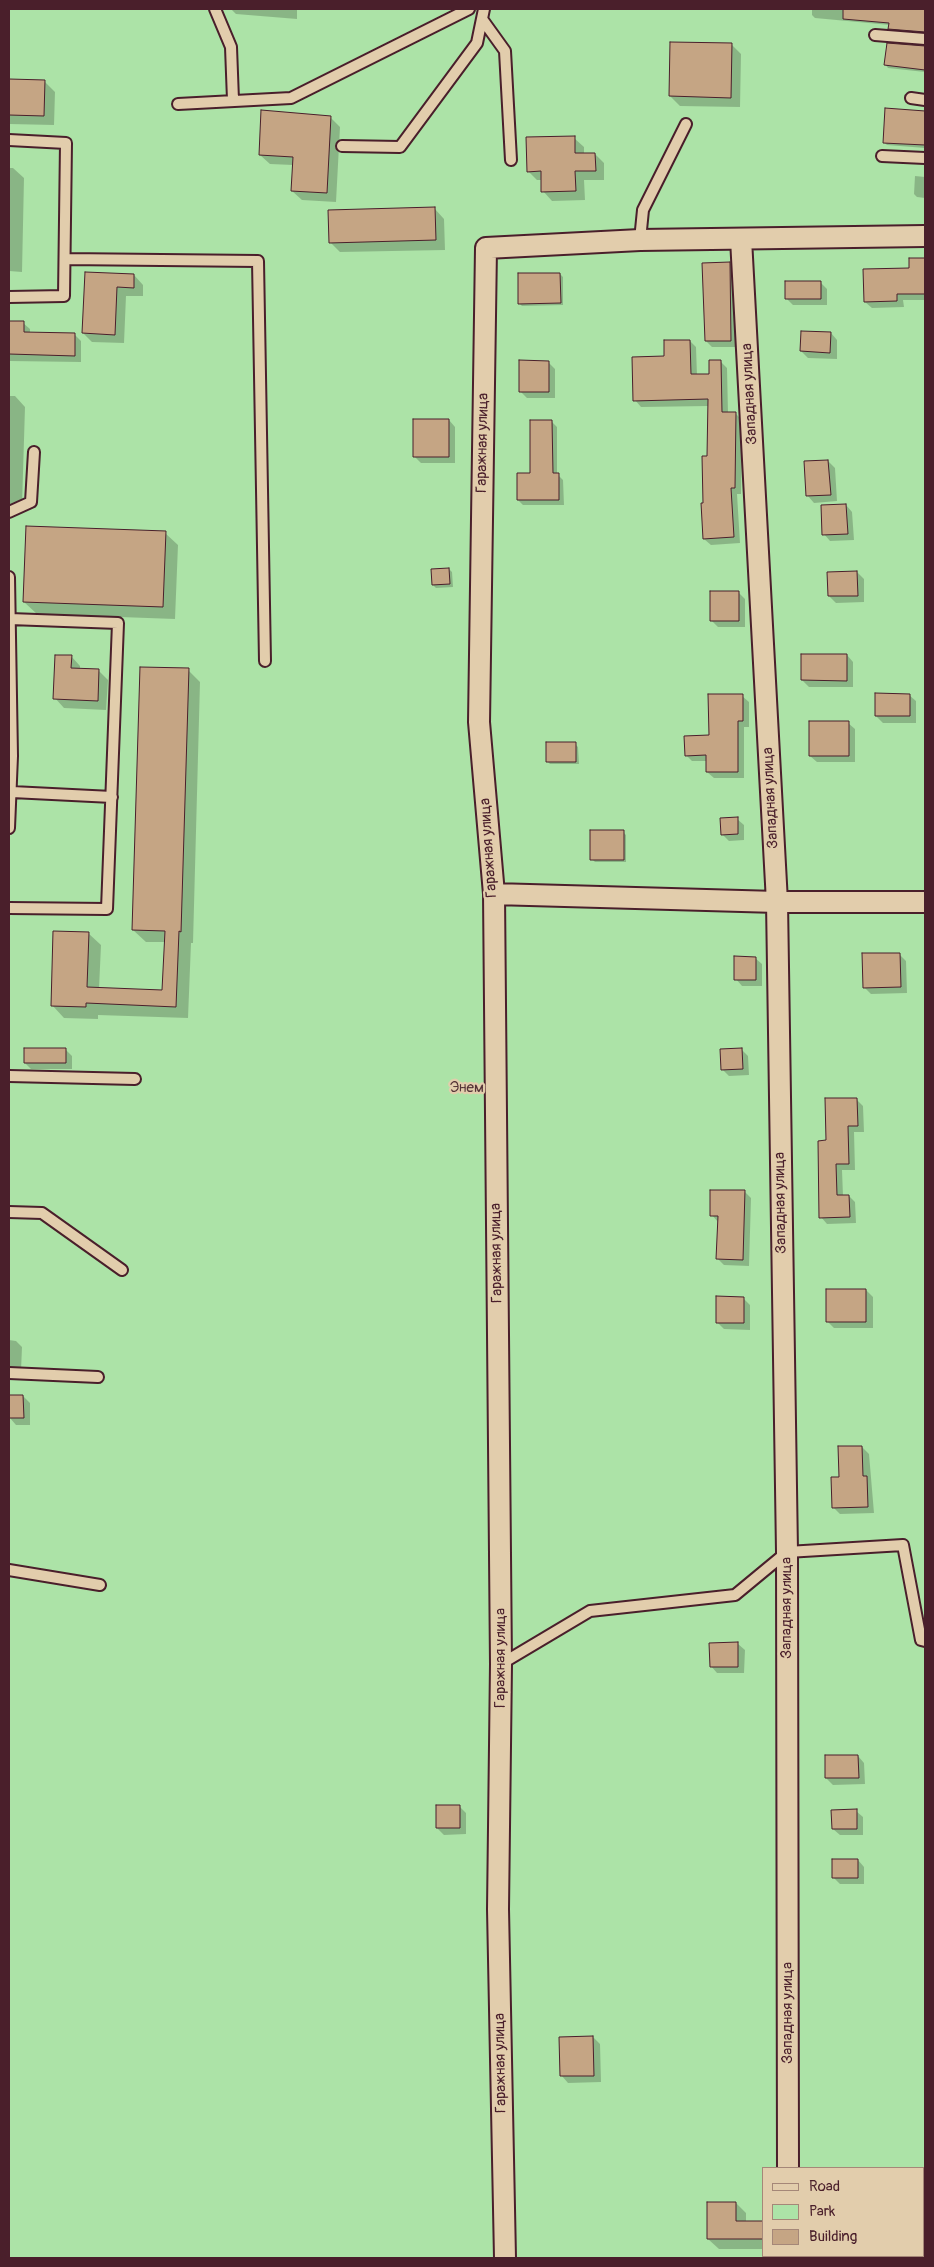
<!DOCTYPE html>
<meta charset="utf-8">
<style>
body{margin:0}
#map{position:relative;width:934px;height:2267px;overflow:hidden;background:#e5cea8;font-family:Pangolin,sans-serif}
canvas{display:block}
.frame{position:absolute;inset:0;border:10px solid #4a1f2b;pointer-events:none}
.legend{position:absolute;left:762px;top:2167px;width:162px;height:90px;box-sizing:border-box;background:#e2cdac;border:1px solid #a58778;margin:0;padding:6px 9px;list-style:none;font-size:15px;color:#4a1f2b}
.legend li{display:flex;align-items:center;gap:10px;height:25px}
.legend b{width:25px;border:1px solid #a58778}
</style>
<div id="map">
<canvas width="934" height="2267"></canvas>
<div class="frame"></div>
<ul class="legend">
<li><b style="height:6px;background:#e2cdac"></b>Road</li>
<li><b style="height:14px;background:#ace3a7"></b>Park</li>
<li><b style="height:14px;background:#c5a584"></b>Building</li>
</ul>
</div>
<script>
const ctx = document.querySelector('canvas').getContext('2d');
ctx.lineJoin = 'round';
function paint(path, color) { ctx.fillStyle = color; ctx.fill(path, 'evenodd'); }
const shape = rows => new Path2D(rows.map(r => 'M' + r).join(''));
function trace(path, color, width, dash) { ctx.strokeStyle = color; ctx.lineWidth = width; ctx.lineCap = dash ? 'butt' : 'round'; ctx.setLineDash(dash || []); ctx.stroke(path); }
function label(font, color, halo, rows, align = 'center') {
  ctx.font = font + ' Pangolin,sans-serif'; ctx.lineWidth = 4.5; ctx.setLineDash([]); ctx.textBaseline = 'middle'; ctx.strokeStyle = halo; ctx.fillStyle = color; for (const [text, x, y, turn = 0] of rows) {
    ctx.save(); ctx.translate(x, y); ctx.rotate((+turn || 0) * Math.PI / 180); ctx.textAlign = isNaN(turn) ? turn : align; if (halo) ctx.strokeText(text, 0, 0); ctx.fillText(text, 0, 0); ctx.restore();
  }
}
paint(shape([
 [9,9,925,9,925,2258,9,2258],
 [763,2168,923,2168,923,2256,763,2256]
]), '#ace3a7');
paint(shape([
 [231,9,297,9,297,19,236,14],
 [812,9,925,9,925,35,893,32,890,29,890,25,815,18,812,15],
 [731,44,741,54,740,107,680,106,670,96],
 [888,44,925,46,925,72,888,68,885,64],
 [9,81,44,81,55,92,54,125,9,124],
 [886,110,925,112,925,148,887,145,884,142],
 [330,117,340,127,336,202,302,200,292,191,293,165,270,164,260,155],
 [574,138,584,147,584,154,595,154,604,163,604,180,584,180,585,200,552,201,543,191,542,180,537,180,528,171],
 [9,168,13,168,24,178,22,272,9,271],
 [915,176,925,177,925,198,917,197,914,194],
 [434,208,444,219,445,250,340,252,330,242],
 [910,259,925,259,925,300,903,300,904,307,872,308,865,302,910,269],
 [730,263,736,269,737,347,712,347,706,341],
 [86,273,134,275,143,285,143,296,126,296,124,343,92,342,83,333],
 [560,274,563,277,563,305,522,306,519,303],
 [820,282,827,289,827,305,793,305,787,299],
 [9,322,23,323,30,329,30,333,74,334,81,341,81,362,9,361],
 [831,333,837,340,837,359,808,358,801,351],
 [690,341,696,347,697,376,710,375,720,361,727,368,728,413,735,413,742,420,741,494,737,494,740,543,711,545,704,539,709,406,641,407,635,400,665,358],
 [548,362,555,369,555,398,527,398,520,391],
 [9,396,15,396,25,407,22,506,9,505],
 [449,420,455,427,455,463,421,463,414,456],
 [552,422,557,427,557,474,563,480,564,505,523,505,518,500,532,474],
 [828,461,835,468,837,501,814,503,808,496,805,462],
 [846,505,852,512,854,540,830,541,824,534],
 [165,533,178,545,175,619,37,614,24,602],
 [449,569,452,572,453,587,436,588,433,585],
 [857,572,864,579,864,602,836,603,829,596],
 [738,592,745,599,745,627,718,627,711,620],
 [847,655,853,662,853,687,809,687,802,680],
 [71,656,80,666,80,669,98,670,108,680,106,710,64,708,55,698],
 [188,670,200,682,193,943,191,943,188,1018,98,1015,98,1019,64,1018,52,1005,88,933,101,945,99,989,164,991,165,942,146,942,133,930],
 [909,695,916,701,916,723,883,723,876,716],
 [742,696,749,702,749,727,744,727,744,778,714,778,707,772,707,761,692,761,686,755,710,737],
 [848,723,855,729,855,762,817,762,810,756],
 [575,744,578,747,579,764,550,764,547,761],
 [737,819,744,825,744,840,729,841,722,834],
 [623,832,626,835,626,862,595,862,592,859],
 [899,954,906,961,907,993,871,994,864,987],
 [755,958,762,964,762,986,742,986,736,979],
 [65,1049,72,1056,72,1069,31,1069,25,1063],
 [742,1050,748,1056,749,1075,729,1076,722,1069],
 [856,1099,863,1106,864,1132,854,1132,855,1170,842,1170,843,1196,849,1196,855,1202,856,1223,827,1224,821,1217,827,1142],
 [744,1191,751,1198,749,1266,724,1265,718,1259,718,1222,712,1215],
 [866,1290,873,1297,873,1328,834,1328,828,1322],
 [743,1298,750,1305,750,1330,724,1329,717,1322],
 [9,1340,16,1341,22,1347,21,1371,9,1371],
 [23,1396,30,1403,30,1425,16,1425,10,1418],
 [862,1447,869,1454,874,1513,840,1514,833,1507,840,1478],
 [738,1644,745,1650,744,1673,717,1673,711,1666],
 [858,1756,864,1763,865,1784,833,1785,826,1778],
 [459,1806,466,1813,466,1834,444,1835,437,1828],
 [856,1811,863,1817,863,1835,840,1835,833,1829],
 [858,1860,864,1867,864,1884,840,1884,833,1877],
 [593,2037,600,2044,601,2082,568,2083,562,2076],
 [736,2203,746,2213,746,2222,763,2222,763,2249,719,2249,708,2239]
]), '#0003');
const building = shape([
 [843,9,925,9,925,32,888,29,889,23,843,19,843,9],
 [670,42,732,43,731,98,669,96,670,42],
 [887,43,925,46,925,70,884,65,887,43],
 [9,79,45,80,44,116,9,115,9,79],
 [885,108,925,111,925,145,883,143,885,108],
 [261,110,331,116,327,193,291,191,293,157,259,155,261,110],
 [575,136,575,153,595,153,596,171,575,171,576,191,541,192,541,171,527,172,526,137,575,136],
 [435,207,436,240,329,243,328,210,435,207],
 [909,258,925,258,925,294,897,294,897,301,864,302,863,269,909,268,909,258],
 [730,262,731,341,705,341,702,263,730,262],
 [85,272,134,274,134,288,117,287,115,335,82,333,85,272],
 [518,273,560,273,561,303,518,304,518,273],
 [785,281,821,281,821,299,785,299,785,281],
 [9,321,24,321,24,332,75,333,75,356,9,354,9,321],
 [801,331,831,332,830,353,800,351,801,331],
 [664,340,690,340,691,374,709,374,709,360,721,360,722,412,736,412,735,488,731,488,734,537,703,539,701,503,703,503,702,456,707,456,708,399,633,401,632,357,664,356,664,340],
 [519,360,549,361,549,392,519,392,519,360],
 [413,419,449,419,449,457,413,457,413,419],
 [530,420,552,420,553,473,559,473,559,500,517,500,517,473,530,473,530,420],
 [828,460,831,495,806,496,804,461,828,460],
 [846,504,848,534,822,535,821,505,846,504],
 [26,526,166,531,163,607,23,602,26,526],
 [449,568,450,584,432,585,431,569,449,568],
 [857,571,858,596,828,596,827,572,857,571],
 [710,591,739,591,739,621,710,621,710,591],
 [801,654,847,654,847,681,801,680,801,654],
 [55,655,72,655,71,668,99,669,98,701,53,699,55,655],
 [140,667,189,668,181,932,179,931,176,1007,86,1003,86,1007,51,1006,53,931,89,932,87,987,162,990,165,931,132,930,140,667],
 [875,693,910,694,910,716,875,716,875,693],
 [708,694,743,694,743,721,738,721,738,772,706,772,706,755,685,756,684,736,709,735,708,694],
 [809,721,849,721,849,756,809,756,809,721],
 [546,742,576,742,576,762,546,762,546,742],
 [738,817,738,834,721,835,720,818,738,817],
 [590,830,624,830,624,860,590,860,590,830],
 [862,953,900,953,901,987,863,988,862,953],
 [734,956,756,957,756,980,734,980,734,956],
 [24,1048,66,1048,66,1063,24,1063,24,1048],
 [742,1048,743,1069,721,1070,720,1049,742,1048],
 [825,1098,857,1098,858,1126,848,1126,849,1164,836,1164,837,1195,849,1195,850,1217,819,1218,818,1141,826,1140,825,1098],
 [710,1190,745,1190,743,1260,716,1259,718,1216,710,1216,710,1190],
 [826,1289,866,1289,866,1322,826,1322,826,1289],
 [716,1296,744,1297,744,1323,716,1323,716,1296],
 [9,1395,23,1395,24,1418,9,1418,9,1395],
 [838,1446,862,1446,863,1476,867,1476,868,1507,832,1508,831,1477,839,1477,838,1446],
 [738,1642,738,1667,710,1667,709,1643,738,1642],
 [825,1755,858,1755,859,1778,825,1778,825,1755],
 [436,1805,460,1805,460,1828,436,1828,436,1805],
 [857,1809,857,1829,832,1829,831,1810,857,1809],
 [832,1859,858,1859,858,1878,832,1878,832,1859],
 [593,2036,594,2076,560,2076,559,2037,593,2036],
 [707,2202,736,2202,736,2221,763,2221,763,2239,707,2239,707,2202]
]);
paint(building, '#c5a584');
trace(building, '#4a1f2b', 1);
const lane = shape([
 [215,9,231,47,233,100],
 [482,19,505,51,511,160],
 [875,35,925,39],
 [911,98,925,100],
 [178,104,291,98,469,9],
 [9,140,66,143,64,296,9,297],
 [342,146,400,147,477,43,484,9],
 [882,156,925,158],
 [640,240,643,210,686,124],
 [65,259,258,261,265,661],
 [9,512,31,502,34,452],
 [9,577,12,756,9,828],
 [12,792,112,797],
 [9,908,107,909,118,623,10,619],
 [9,1076,135,1079],
 [9,1212,42,1213,122,1270],
 [9,1373,98,1377],
 [9,1570,100,1585],
 [501,1664,590,1611,735,1595,787,1552,903,1545,921,1640,925,1641]
]);
const street = shape([
 [741,239,777,902,787,1552,788,2168],
 [494,894,777,902,925,902],
 [788,2256,789,2258],
 [505,2258,498,1909,501,1664,494,894,479,722,486,248,640,240,925,236]
]);
trace(lane, '#4a1f2b', 14);
trace(street, '#4a1f2b', 24);
trace(lane, '#e2cdac', 10);
trace(street, '#e2cdac', 20);
label('15px', '#4a1f2b', '#e2cdac', [
 ["Западная улица",750,394,-93],
 ["Гаражная улица",483,443,-89],
 ["Западная улица",771,798,-93],
 ["Гаражная улица",489,848,-94],
 ["Западная улица",781,1203,-91],
 ["Гаражная улица",497,1253,-91],
 ["Западная улица",787,1608,-90],
 ["Гаражная улица",501,1658,-90],
 ["Западная улица",788,2013,-90],
 ["Гаражная улица",501,2063,-91]
]);
label('15px', '#543337', '#e2cdac', [
 ["Энем",467,1088]
]);
</script>
